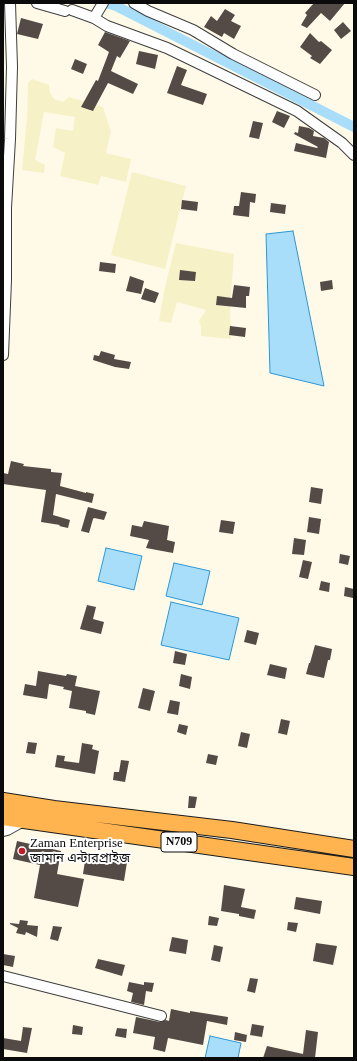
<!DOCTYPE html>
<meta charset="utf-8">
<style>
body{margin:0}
#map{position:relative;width:357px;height:1061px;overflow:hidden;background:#fffae8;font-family:"Times New Roman",serif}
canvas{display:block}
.frame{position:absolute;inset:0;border:4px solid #0b0b0b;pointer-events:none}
</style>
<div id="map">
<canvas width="357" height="1061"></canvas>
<div class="frame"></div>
</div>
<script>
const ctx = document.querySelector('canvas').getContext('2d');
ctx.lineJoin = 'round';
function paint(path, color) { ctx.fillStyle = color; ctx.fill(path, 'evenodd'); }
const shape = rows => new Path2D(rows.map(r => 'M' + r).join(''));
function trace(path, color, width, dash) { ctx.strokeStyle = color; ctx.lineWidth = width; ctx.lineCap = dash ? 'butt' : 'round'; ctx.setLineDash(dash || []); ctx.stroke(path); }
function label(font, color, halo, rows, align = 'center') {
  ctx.font = font + ' "Times New Roman","Noto Sans Bengali",serif'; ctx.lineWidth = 4; ctx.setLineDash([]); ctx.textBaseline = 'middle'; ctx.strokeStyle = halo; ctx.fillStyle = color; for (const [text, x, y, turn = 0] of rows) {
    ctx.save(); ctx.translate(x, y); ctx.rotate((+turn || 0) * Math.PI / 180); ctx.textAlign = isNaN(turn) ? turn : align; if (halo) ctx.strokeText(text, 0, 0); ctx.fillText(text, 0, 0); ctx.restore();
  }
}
paint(shape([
 [32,79,49,85,50,93,54,99,63,102,69,97,103,107,111,132,106,153,131,159,126,182,101,176,98,185,60,176,65,153,53,147,56,128,73,131,75,117,44,112,35,160,45,165,44,173,22,170,27,118,28,83],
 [132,172,186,186,165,269,111,255],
 [176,243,234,254,230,309,231,339,201,336,201,327,199,321,206,310,177,302,171,323,159,321,164,291]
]), '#f7f1c7');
const water = shape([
 [293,231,324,386,270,373,266,234,293,231],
 [106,548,142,556,134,590,98,581,106,548],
 [174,563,210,571,202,605,166,596,174,563],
 [171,602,239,618,229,660,161,645,171,602],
 [210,1036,241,1043,238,1058,205,1058,210,1036]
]);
paint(water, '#a9defa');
trace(water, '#2b97d6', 1);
trace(shape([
 [105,3,116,6,354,127]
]), '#a9defa', 10);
paint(shape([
 [314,3,345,3,330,21,321,13,307,28,301,25,307,15,305,13],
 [225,9,235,15,231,21,241,26,234,39,224,33,222,37,204,27,211,16,217,21],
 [21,18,43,24,38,39,17,34],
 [343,22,351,31,341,39,334,30],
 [105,32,130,41,120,58,117,56,111,71,138,84,133,94,108,83,93,111,81,107,96,80,98,81,109,52,98,45],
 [310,33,319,42,321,41,332,50,320,64,310,58,312,56,300,47],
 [139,51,158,55,155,69,136,64],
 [75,59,87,64,83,74,71,69],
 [177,66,187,70,181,85,207,94,203,105,167,93],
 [277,111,290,116,284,128,272,122],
 [253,121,263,123,259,139,249,137],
 [299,126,309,128,314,131,313,136,324,138,329,142,326,158,294,151,296,143,317,148,318,147,294,134,295,132,298,133],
 [241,192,256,194,255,203,250,202,249,217,233,215,234,206,239,206],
 [182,200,198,202,197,211,181,209],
 [271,203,286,205,285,214,270,212],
 [100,262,116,264,115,273,99,271],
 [180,270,196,272,195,281,179,280],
 [130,276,144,281,141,294,126,291],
 [332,280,333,289,321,291,320,282],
 [234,285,250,287,249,296,246,296,246,308,216,305,217,296,232,298],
 [145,288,159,293,155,303,141,299],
 [230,326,246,328,245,337,229,335],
 [101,351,115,355,114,359,131,362,129,369,115,367,93,360,94,355,99,356],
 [11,461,24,464,23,466,51,469,51,472,62,473,60,486,86,493,86,492,94,494,92,503,56,494,53,515,70,520,68,528,59,526,60,525,41,522,46,490,3,484,3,473,8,474],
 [311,487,323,489,321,504,309,502],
 [88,507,107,512,104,520,94,518,93,519,89,533,81,531],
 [309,517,321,519,319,534,307,532],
 [221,520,235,522,233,534,219,532],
 [144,521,169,526,167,540,175,542,173,553,146,548,149,540,130,536,132,525,142,527],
 [294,538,306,540,304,555,292,554],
 [340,554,350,556,348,565,339,563],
 [303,560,312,562,308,579,299,577],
 [321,581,330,583,329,592,319,590],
 [345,587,354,589,353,598,344,596],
 [87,605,96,607,93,619,104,622,101,634,80,629],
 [247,630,259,633,256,645,244,642],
 [315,645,332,649,330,660,328,660,324,678,306,674,309,663,310,663],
 [175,651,187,654,185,665,173,663],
 [270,664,287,668,285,679,267,675],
 [38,671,66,676,67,674,77,676,75,686,100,691,95,715,86,713,86,711,69,708,72,691,63,689,64,687,49,684,47,699,23,695,25,684,36,686],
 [181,674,192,677,190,689,179,686],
 [143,688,155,691,150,711,138,708],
 [170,700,180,702,178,715,167,713],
 [281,719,290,721,287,735,278,733],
 [179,724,188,726,186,735,177,732],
 [241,732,250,734,247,748,238,746],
 [28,742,37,743,35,754,26,753],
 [82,743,93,745,92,749,99,751,95,774,55,767,57,755,65,756,64,761,79,763],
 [208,754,218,756,216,765,206,763],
 [121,760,129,761,125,782,113,780,114,772,119,772],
 [189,796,197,797,195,808,188,808],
 [17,841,61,851,57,874,84,879,78,907,34,898,40,865,13,859],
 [100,858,127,862,124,881,83,874,85,861,99,864],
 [224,885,245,889,241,907,256,910,254,919,239,916,239,914,221,911],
 [296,897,322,901,320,914,294,909],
 [209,916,219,918,217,926,208,925],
 [20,920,28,921,27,925,38,926,37,937,26,932,25,935,16,933,18,928,10,924,10,923,19,924],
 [288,922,298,923,296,932,287,930],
 [53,926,62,927,58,941,50,939],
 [172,937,188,940,186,954,169,951],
 [316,943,337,946,333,965,313,961],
 [214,945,223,947,220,962,211,960],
 [3,954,15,956,13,967,3,965],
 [98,959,125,965,122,976,95,968],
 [250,978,258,979,255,993,247,991],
 [129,982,144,985,144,982,154,983,152,992,146,991,144,1005,131,1002,133,993,127,991],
 [171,1009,190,1013,190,1011,228,1017,227,1025,207,1021,203,1045,168,1038,165,1052,153,1049,155,1037,133,1033,136,1017,160,1022,166,1020,169,1021],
 [252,1024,264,1026,262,1037,250,1035],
 [73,1025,83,1027,82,1035,72,1034],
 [23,1027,32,1028,27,1053,3,1049,3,1038,21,1041],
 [117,1028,127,1029,126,1038,115,1036],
 [306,1030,318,1032,315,1058,263,1058,267,1046,303,1054],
 [235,1032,247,1035,246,1042,234,1040]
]), '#544b46');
const minor = shape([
 [37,3,65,11],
 [134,3,148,11,193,30,233,54,315,95],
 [72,10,94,18,107,26,167,48,297,111,342,143,354,155],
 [94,18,103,3],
 [3,355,6,280,6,208,10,139,12,67,10,3],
 [3,976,161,1016]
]);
const tertiary = shape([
 [3,830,7,829,23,820]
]);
const trunk = shape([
 [3,801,54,809,232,830,354,849],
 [3,817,354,867]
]);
trace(minor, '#3e3e3e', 12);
trace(tertiary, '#3e3e3e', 14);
trace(trunk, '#1c1c1c', 18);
trace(minor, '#fff', 10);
trace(tertiary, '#fff', 12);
trace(trunk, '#ffb44f', 16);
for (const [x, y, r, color] of [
 [22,851,4,"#c31a27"]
]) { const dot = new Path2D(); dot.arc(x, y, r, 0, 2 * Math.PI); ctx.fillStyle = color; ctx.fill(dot); trace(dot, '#fff', 1.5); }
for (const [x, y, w] of [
 [179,842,36]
]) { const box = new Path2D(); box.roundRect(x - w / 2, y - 10, w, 20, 3); ctx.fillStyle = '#fff'; ctx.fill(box); trace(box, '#0b0b0b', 1); }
label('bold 12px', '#0b0b0b', null, [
 ["N709",179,842]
]);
label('13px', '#0b0b0b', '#fff', [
 ["Zaman Enterprise",30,844],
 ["জামান এন্টারপ্রাইজ",30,859]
], 'left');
</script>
